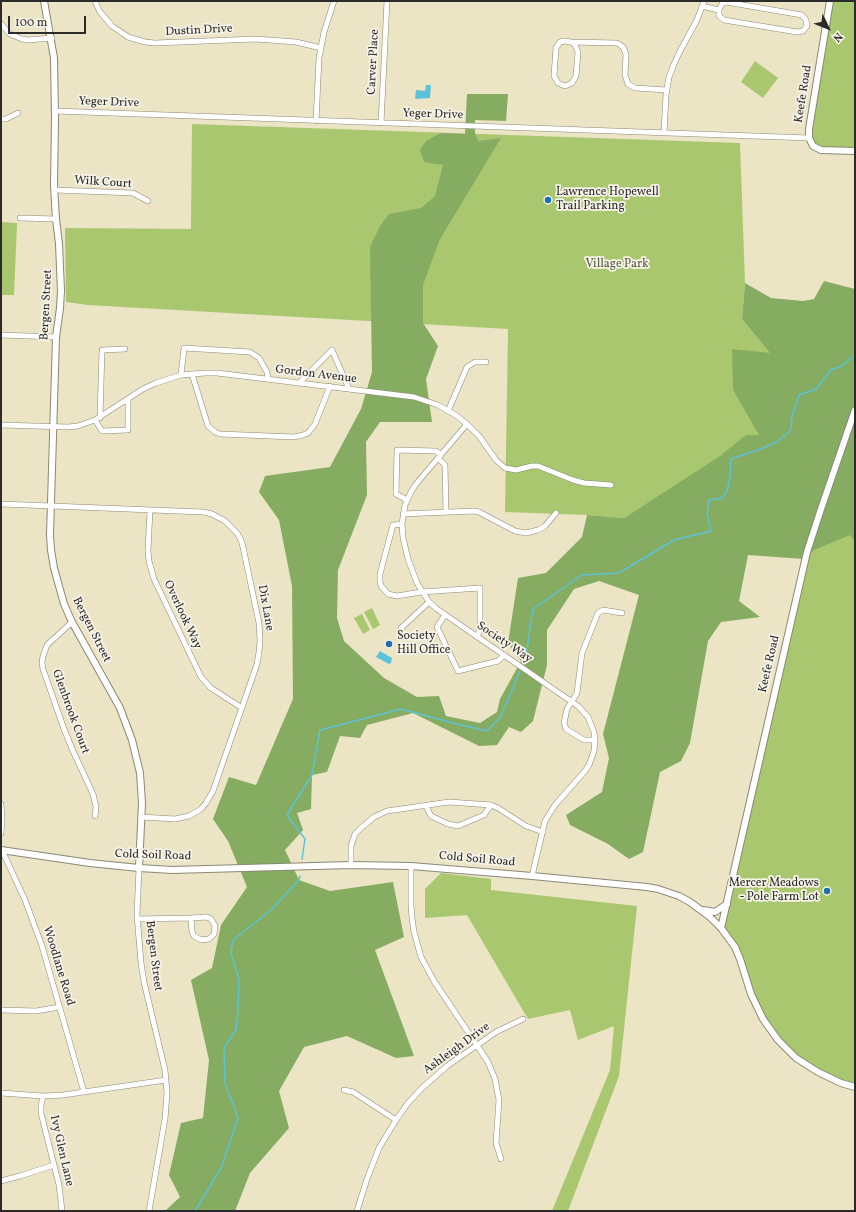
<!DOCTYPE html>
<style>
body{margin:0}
#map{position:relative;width:856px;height:1212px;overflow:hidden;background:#ebe4c5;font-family:Vollkorn,serif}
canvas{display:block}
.frame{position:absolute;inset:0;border:2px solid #2b2b2b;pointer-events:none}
.north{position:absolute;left:808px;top:8px;width:40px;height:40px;-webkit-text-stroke:3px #f7f3e8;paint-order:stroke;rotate:133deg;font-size:11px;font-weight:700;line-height:16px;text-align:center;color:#2b2b2b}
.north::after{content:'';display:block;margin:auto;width:14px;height:18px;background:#2b2b2b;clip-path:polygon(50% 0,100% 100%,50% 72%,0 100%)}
.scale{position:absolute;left:8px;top:16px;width:78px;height:18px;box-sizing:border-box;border:2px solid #2b2b2b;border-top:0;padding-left:5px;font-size:12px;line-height:14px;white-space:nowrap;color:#2b2b2b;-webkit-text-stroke:3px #f7f3e8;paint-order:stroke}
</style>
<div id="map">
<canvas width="856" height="1212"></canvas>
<div class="frame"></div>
<div class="north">N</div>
<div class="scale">100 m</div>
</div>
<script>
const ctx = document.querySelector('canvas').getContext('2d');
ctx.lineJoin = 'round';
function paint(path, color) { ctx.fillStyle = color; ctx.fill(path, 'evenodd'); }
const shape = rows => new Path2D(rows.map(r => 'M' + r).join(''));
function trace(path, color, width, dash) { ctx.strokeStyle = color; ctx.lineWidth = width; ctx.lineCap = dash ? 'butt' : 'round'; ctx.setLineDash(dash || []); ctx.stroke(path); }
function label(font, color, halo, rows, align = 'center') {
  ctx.font = font + ' Vollkorn,serif'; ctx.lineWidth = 3.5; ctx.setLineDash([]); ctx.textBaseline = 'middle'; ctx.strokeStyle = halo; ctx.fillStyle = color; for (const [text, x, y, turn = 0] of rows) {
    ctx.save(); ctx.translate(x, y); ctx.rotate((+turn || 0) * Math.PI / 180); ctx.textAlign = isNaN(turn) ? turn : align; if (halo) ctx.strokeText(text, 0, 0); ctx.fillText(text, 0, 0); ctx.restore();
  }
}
paint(shape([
 [832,1,855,1,855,150,818,148,810,139],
 [755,61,778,78,763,98,741,82],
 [192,124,740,143,745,283,742,319,771,354,733,390,760,435,721,456,624,518,587,515,505,512,508,329,106,306,88,305,66,302,65,228,191,229],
 [1,222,17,223,14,295,1,295],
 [855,413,855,1087,841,1083,796,1058,763,1019,744,968,721,928,804,559],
 [372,608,380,625,373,629,364,612],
 [362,614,370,630,363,634,354,618],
 [441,873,491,879,491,890,637,906,619,1076,568,1211,552,1211,610,1070,614,1026,578,1040,570,1010,528,1019,467,915,425,918,425,889]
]), '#a9c76e');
paint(shape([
 [467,94,508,94,506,121,475,120,475,133,478,141,501,138,440,239,423,285,423,323,438,346,426,379,432,422,380,422,366,442,367,495,338,570,337,618,344,641,384,678,417,697,439,696,446,716,480,723,497,712,500,699,521,661,508,643,518,578,546,573,582,537,587,515,624,518,720,456,746,435,759,435,733,390,732,349,770,353,742,319,745,283,771,298,803,301,814,299,824,281,855,289,855,542,850,535,814,550,804,559,748,555,739,601,760,617,721,622,708,641,690,743,681,761,660,772,643,852,629,859,608,844,570,825,566,815,602,792,609,758,603,734,639,595,599,581,574,589,547,630,547,665,533,721,521,732,509,727,497,745,479,746,413,713,367,725,360,738,340,736,327,772,312,775,311,809,297,813,303,830,285,850,299,880,330,891,393,882,404,937,375,950,414,1056,396,1058,347,1036,304,1047,279,1091,289,1128,250,1173,235,1211,165,1211,180,1197,169,1175,181,1123,203,1118,209,1060,191,980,212,968,221,925,247,887,228,841,213,819,229,777,256,785,293,699,292,586,279,520,259,492,265,476,330,467,361,409,372,372,370,247,380,226,389,214,421,208,435,196,443,165,424,162,420,150,426,141,441,133,465,134]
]), '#86ac61');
paint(shape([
 [426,85,431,85,430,98,415,99,416,90,425,91],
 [380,651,392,658,391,663,389,664,376,657]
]), '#5bc3d8');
trace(shape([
 [523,663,526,656,533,609,582,575,619,573,674,540,711,531,707,514,709,500,722,498,727,491,730,478,731,459,763,448,777,442,791,430,792,417,799,395,816,389,831,370,842,366,855,355],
 [302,859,305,839,287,815,312,775,320,730,401,709,453,723,487,731,501,716,520,671],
 [195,1211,221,1168,238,1118,225,1083,224,1048,236,1030,238,1010,239,980,231,953,233,940,271,910,299,880,300,876]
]), '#5bc3d8', 1.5);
const minor = shape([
 [95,1,100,12,112,26,128,37,145,42,155,43,256,39,296,42,321,48],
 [726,2,802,15,806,20,807,26,803,31,797,32,724,20,719,16,719,10,722,4,726,2],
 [702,6,719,10],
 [1,24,10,34,22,39,28,40,52,38],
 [564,41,571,42,575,45,578,52,576,76,572,83,565,86,558,83,554,76,556,48,560,42,564,41],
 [571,42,616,43,619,44,623,47,626,54,625,75,628,84,635,88,667,90],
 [55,111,809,138],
 [1,119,6,119,18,113],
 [316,121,319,58,324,32,334,1],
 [381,123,387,1],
 [664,133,666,95,669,77,674,64,680,51,697,20,704,1],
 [55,190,133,193,148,201],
 [20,218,56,219],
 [1,335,56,337],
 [192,374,208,426,215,432,220,434,294,437,303,435,308,433,315,424,330,386],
 [181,375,184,348,250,352,259,358,267,372,268,379],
 [299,383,332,350,349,389],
 [448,411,467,367,475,362,486,362],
 [100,418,102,350,125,349],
 [95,420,102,431,128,430,128,399],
 [467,424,416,484,411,492,405,505,402,524,403,538,408,559,417,583,429,602,437,609,578,706,588,717,594,732,595,740,594,751,589,765,585,771,555,805,545,821,532,876],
 [1,425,68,427,78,426,95,420,143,389,156,383,181,375,205,373,217,373,414,397,438,405,457,416,470,427,479,436,496,460,505,468,516,470,532,466,538,466,573,480,584,483,611,485],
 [438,458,445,465,446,512],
 [407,500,396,494,397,450,436,451,441,455],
 [1,504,203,512,212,514,225,521,237,533,241,540,243,547,259,623,260,641,259,652,257,664,213,791,206,803,201,809,189,816,175,819,141,817],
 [150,510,148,551,149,561,154,579,201,677,211,688,242,708],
 [403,514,474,511,479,512,515,531,526,533,538,530,545,526,556,513],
 [402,524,393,525,380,574,380,582,381,586,388,594,397,596,421,592,480,588,480,629,477,637],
 [445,615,437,627,458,671,498,661,504,655],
 [72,622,47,645,43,656,42,663,43,669,64,729,73,751,93,794,96,807,95,816],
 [401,628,429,602],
 [595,740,584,740,566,729,564,723,567,709,577,693,582,653,598,613,603,610,622,613],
 [1,804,2,820,1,833],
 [426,806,431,816,448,824,458,826,484,815,491,805],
 [2,850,25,900,42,946,84,1092],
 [351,865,351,846,355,834,360,829,374,817,387,811,449,802,491,805,498,808,526,826,543,832],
 [411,866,411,905,412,918,414,932,421,957,434,981,488,1062,495,1079,499,1100,496,1143,501,1159],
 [139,868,137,915,141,963,144,982,165,1070,167,1093,165,1119,149,1211],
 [207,917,211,919,215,926,214,934,209,939,201,940,194,936,192,932,191,918,207,917],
 [137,919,191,918],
 [1,1010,36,1011,60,1007],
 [344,1090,353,1092,396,1120],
 [1,1093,43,1096,63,1095,166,1080],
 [43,1096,41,1106,41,1113,59,1185,62,1211],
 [1,1181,20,1176,54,1165],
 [357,1211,367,1179,379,1148,396,1120,408,1103,422,1088,447,1066,496,1032,523,1019]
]);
const tertiary = shape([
 [44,1,54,58,55,118,54,186,56,219,59,244,61,291,60,308,56,337,50,535,51,550,54,568,64,604,72,622,120,708,132,740,140,773,142,803,139,868],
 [830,1,809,129,809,138,813,146,821,150,855,151],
 [1,850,90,863,139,868,172,870,351,865,411,866,532,876,647,887,658,889,679,896,690,902,710,917,721,928,735,947,740,959,751,994,763,1019,778,1040,796,1058,818,1072,841,1083,855,1087],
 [703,910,715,912,727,904],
 [721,928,807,552,821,509,855,410]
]);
trace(minor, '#8b8878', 6);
trace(tertiary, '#8b8878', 8);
trace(minor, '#fff', 5);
trace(tertiary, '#fff', 6);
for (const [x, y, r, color] of [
 [548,200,4,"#1f6fb2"],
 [389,644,4,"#1f6fb2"],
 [827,891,4,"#1f6fb2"]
]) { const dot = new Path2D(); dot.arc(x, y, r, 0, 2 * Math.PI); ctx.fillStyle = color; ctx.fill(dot); trace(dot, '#f7f3e8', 1.5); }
label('12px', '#2b2b2b', '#f7f3e8', [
 ["Dustin Drive",199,31,-3],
 ["Carver Place",374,62,-87],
 ["Keefe Road",804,94,-81],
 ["Yeger Drive",109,103,2],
 ["Yeger Drive",433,115,2],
 ["Wilk Court",103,183,4],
 ["Bergen Street",47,305,-87],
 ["Gordon Avenue",316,375,7],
 ["Dix Lane",265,608,80],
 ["Overlook Way",182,615,65],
 ["Bergen Street",91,630,63],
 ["Society Way",504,643,34],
 ["Keefe Road",770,664,-77],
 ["Glenbrook Court",70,712,70],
 ["Cold Soil Road",153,856,2],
 ["Cold Soil Road",477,860,5],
 ["Bergen Street",153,956,83],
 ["Woodlane Road",58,966,73],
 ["Ashleigh Drive",457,1049,-36],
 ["Ivy Glen Lane",61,1151,77]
]);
label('12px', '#2b2b2b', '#f7f3e8', [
 ["Lawrence Hopewell",556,193],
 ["Trail Parking",556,207],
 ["Society",397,637],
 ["Hill Office",397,651],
 ["Mercer Meadows",819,884,"right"],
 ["- Pole Farm Lot",819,898,"right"]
], 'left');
label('12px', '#515a3f', '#f7f3e8', [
 ["Village Park",617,265]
]);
</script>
